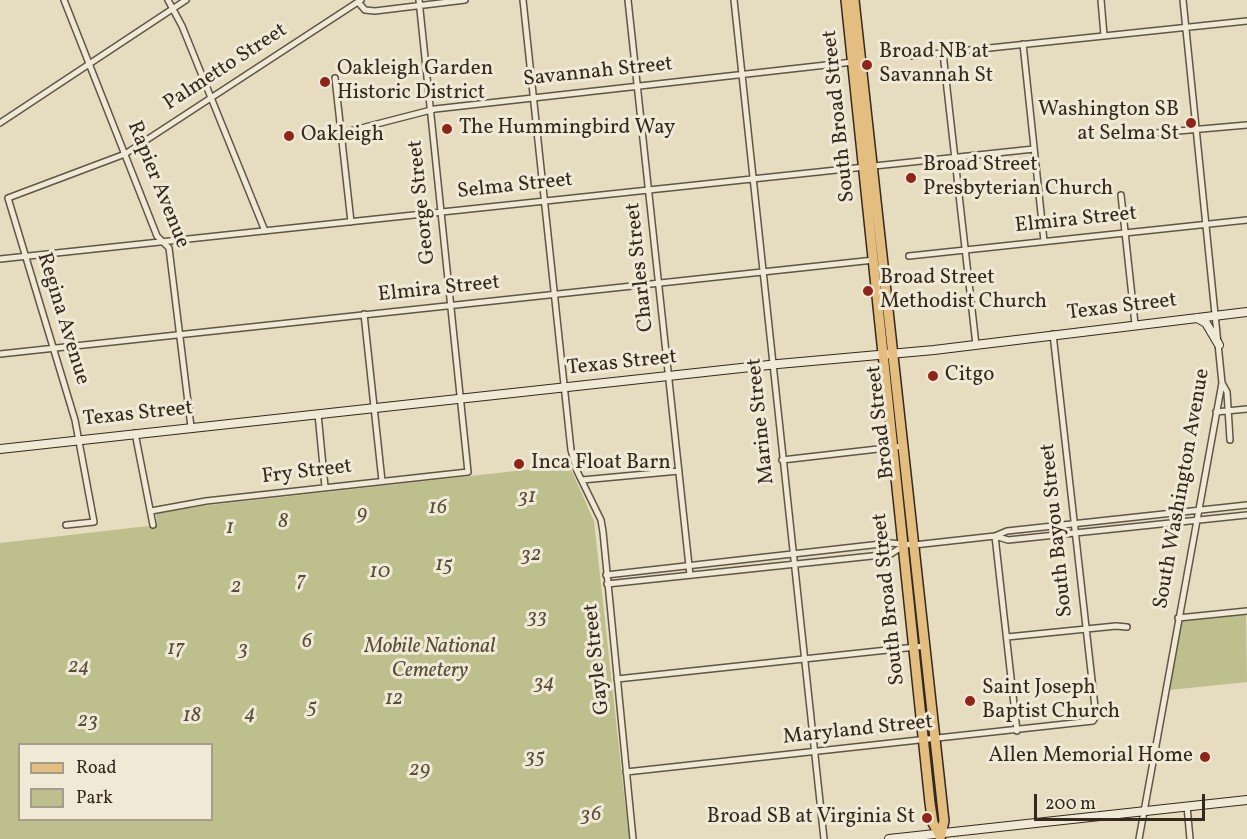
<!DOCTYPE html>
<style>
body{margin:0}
#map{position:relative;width:1247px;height:839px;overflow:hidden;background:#e6ddc0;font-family:Vollkorn,serif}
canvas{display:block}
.legend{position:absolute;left:18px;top:743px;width:195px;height:78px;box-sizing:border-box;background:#efe9d6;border:2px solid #a59c8c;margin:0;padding:8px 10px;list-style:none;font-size:18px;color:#35291d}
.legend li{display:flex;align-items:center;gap:12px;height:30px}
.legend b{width:30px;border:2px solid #a59c8c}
.scale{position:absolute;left:1034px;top:794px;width:171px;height:27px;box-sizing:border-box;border:3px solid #35291d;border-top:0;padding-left:8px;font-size:18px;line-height:21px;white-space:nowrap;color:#35291d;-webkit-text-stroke:4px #efe9d6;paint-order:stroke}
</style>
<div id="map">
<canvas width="1247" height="839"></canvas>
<ul class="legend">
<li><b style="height:8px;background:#e3be80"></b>Road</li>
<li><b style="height:16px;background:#bdbf8d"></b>Park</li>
</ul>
<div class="scale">200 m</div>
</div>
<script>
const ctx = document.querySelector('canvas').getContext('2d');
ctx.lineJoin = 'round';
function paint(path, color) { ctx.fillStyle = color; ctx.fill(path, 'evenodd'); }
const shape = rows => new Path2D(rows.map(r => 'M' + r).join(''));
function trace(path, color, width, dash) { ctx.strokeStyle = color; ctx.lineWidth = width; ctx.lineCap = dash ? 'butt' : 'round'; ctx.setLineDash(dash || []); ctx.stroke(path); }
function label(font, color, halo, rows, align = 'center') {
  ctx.font = font + ' Vollkorn,serif'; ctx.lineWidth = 6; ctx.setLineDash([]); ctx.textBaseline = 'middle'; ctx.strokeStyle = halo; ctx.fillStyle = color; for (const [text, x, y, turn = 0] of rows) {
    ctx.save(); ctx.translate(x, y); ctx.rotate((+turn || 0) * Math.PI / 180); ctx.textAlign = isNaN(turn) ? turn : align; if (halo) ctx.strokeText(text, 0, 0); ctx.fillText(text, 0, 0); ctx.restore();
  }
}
paint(shape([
 [569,465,594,521,629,839,0,839,0,543,157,525,156,514,202,506],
 [20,744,212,744,212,820,20,820],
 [1246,614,1247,682,1169,690,1181,621]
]), '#bdbf8d');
const street = shape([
 [64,0,157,236,169,248,191,427],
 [168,0,182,26,265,231],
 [523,0,571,450,577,471,601,520,603,532,633,839],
 [628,0,690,575],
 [734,0,824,839],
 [1101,0,1104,35],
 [358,2,365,10,375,11,465,0],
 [1023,44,1044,241],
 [943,53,976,345],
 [913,56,1247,21],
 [335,78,351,222],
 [0,123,186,0],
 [342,133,435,109,853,62],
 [1121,136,1247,125],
 [1121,195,1135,324],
 [909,256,1247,220],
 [0,259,1034,149],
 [364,314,382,481],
 [0,354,874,260],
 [1222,383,1227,392,1230,440],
 [1216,412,1247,409],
 [318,414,325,487],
 [135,433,153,525],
 [782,460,904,446],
 [582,480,679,471],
 [151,511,206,501,468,472,419,0],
 [66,525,94,522,75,420,8,198,125,154,361,0],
 [995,536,1008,540,1247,515],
 [995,536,1017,731],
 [606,575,890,543,914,545,995,536,1007,531,1247,505],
 [607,584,891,554,903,546],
 [1178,618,1247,611],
 [1007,637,1116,626,1127,627],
 [617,679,925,646],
 [626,772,1093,721,1096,716,1053,334],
 [1187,806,1190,839],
 [1139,839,1222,383,1183,0]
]);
const secondary = shape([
 [1197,318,1206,323,1219,345],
 [0,449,778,364,934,350,1247,312],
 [889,839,1247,800]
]);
const primary = shape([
 [846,0,930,803,933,823,939,834],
 [854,0,944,821,940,839]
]);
trace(street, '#615646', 8);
trace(secondary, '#35291d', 10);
trace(primary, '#35291d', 12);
trace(street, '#efe9d6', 5);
trace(secondary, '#efe9d6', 8);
trace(primary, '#e3be80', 9);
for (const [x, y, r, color] of [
 [867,65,6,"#8f2418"],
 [325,82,6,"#8f2418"],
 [1191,123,6,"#8f2418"],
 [447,129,6,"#8f2418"],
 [289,136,6,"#8f2418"],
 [911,178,6,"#8f2418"],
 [868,291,6,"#8f2418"],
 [933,376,6,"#8f2418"],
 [519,464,6,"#8f2418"],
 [970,701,6,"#8f2418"],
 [1205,757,6,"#8f2418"],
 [927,818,6,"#8f2418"]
]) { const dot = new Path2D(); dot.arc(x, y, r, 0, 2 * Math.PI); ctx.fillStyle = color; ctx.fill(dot); trace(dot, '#efe9d6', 2); }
label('21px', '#35291d', '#efe9d6', [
 ["Broad NB at",879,53],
 ["Savannah St",879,77],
 ["Oakleigh Garden",337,70],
 ["Historic District",337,94],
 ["Washington SB",1179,111,"right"],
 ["at Selma St",1179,135,"right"],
 ["The Hummingbird Way",459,129],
 ["Oakleigh",301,136],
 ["Broad Street",923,166],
 ["Presbyterian Church",923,190],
 ["Broad Street",880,279],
 ["Methodist Church",880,303],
 ["Citgo",945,376],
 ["Inca Float Barn",531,464],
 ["Saint Joseph",982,689],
 ["Baptist Church",982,713],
 ["Allen Memorial Home",1193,757,"right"],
 ["Broad SB at Virginia St",915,818,"right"]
], 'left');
label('21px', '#35291d', '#efe9d6', [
 ["Palmetto Street",226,68,-33],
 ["Savannah Street",598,73,-6],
 ["South Broad Street",840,116,-96],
 ["Rapier Avenue",157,185,68],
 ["Selma Street",515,187,-6],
 ["George Street",423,202,-96],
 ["Elmira Street",1076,221,-6],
 ["Charles Street",641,267,-96],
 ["Elmira Street",439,290,-6],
 ["Texas Street",1122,308,-7],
 ["Regina Avenue",62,319,73],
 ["Texas Street",622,364,-6],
 ["Texas Street",138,415,-6],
 ["Marine Street",762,421,-96],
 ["Broad Street",882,422,-97],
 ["Fry Street",307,473,-7],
 ["South Washington Avenue",1183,489,-80],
 ["South Bayou Street",1058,530,-96],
 ["South Broad Street",890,599,-96],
 ["Gayle Street",598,659,-96],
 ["Maryland Street",858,731,-6]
]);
label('italic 21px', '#574e39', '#efe9d6', [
 ["31",527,498],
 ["16",438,509],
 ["9",362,515],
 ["8",283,523],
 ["1",230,529],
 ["32",531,556],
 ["15",444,566],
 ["10",380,573],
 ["7",301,582],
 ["2",236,588],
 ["33",537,618],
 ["6",307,643],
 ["Mobile National",430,648],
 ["Cemetery",430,672],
 ["17",176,650],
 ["3",243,650],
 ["24",79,668],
 ["34",544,684],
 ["12",394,700],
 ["5",312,708],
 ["4",250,715],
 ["18",192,717],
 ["23",88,722],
 ["35",535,758],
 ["29",420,771],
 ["36",591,816]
]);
</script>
